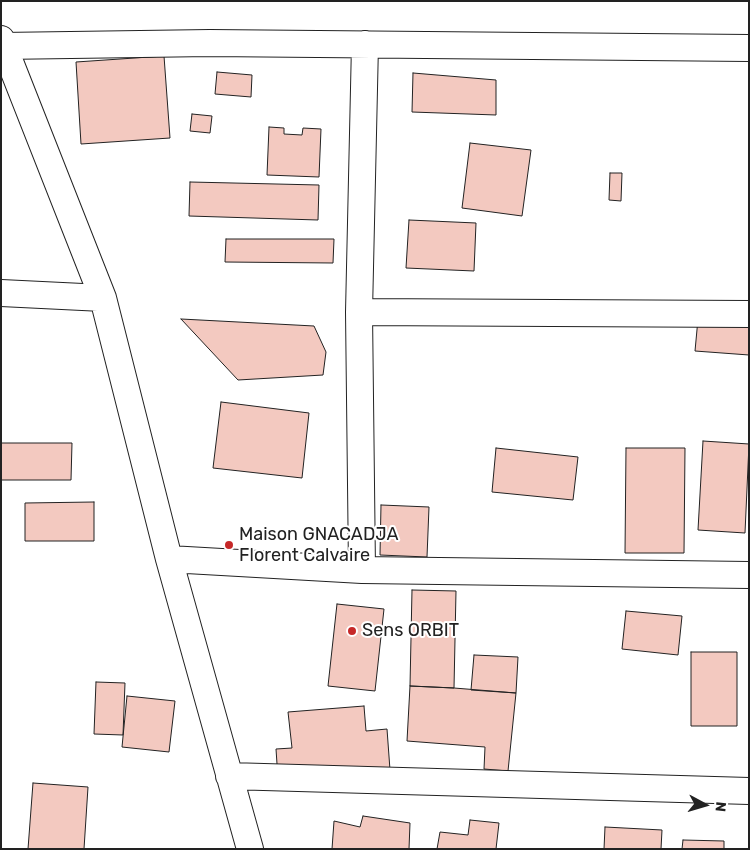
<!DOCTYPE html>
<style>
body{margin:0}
#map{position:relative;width:750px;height:850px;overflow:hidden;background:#fff;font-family:Rubik,sans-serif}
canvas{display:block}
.frame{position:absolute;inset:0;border:2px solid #222;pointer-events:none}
.north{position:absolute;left:680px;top:780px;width:50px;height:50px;-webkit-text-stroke:4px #fff;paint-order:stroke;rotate:96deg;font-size:14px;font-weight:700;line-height:20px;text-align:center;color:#222}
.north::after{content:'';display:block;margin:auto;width:18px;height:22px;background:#222;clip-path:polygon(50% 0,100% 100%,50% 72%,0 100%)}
</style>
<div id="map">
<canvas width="750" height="850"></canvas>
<div class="frame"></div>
<div class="north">N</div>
</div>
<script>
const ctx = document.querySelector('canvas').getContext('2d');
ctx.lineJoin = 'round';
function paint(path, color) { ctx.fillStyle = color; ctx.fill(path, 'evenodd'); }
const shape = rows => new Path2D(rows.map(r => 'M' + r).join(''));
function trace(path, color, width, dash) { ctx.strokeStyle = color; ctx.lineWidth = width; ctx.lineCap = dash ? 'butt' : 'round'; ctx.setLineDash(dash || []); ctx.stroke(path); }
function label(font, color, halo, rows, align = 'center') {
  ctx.font = font + ' Rubik,sans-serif'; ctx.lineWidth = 4; ctx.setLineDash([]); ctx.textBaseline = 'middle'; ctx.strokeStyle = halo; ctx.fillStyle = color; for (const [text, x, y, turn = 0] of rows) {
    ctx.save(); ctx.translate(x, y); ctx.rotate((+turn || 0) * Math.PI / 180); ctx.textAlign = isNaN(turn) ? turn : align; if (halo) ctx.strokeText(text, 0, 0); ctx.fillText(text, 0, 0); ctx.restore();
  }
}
const building = shape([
 [164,56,170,138,81,144,76,62,164,56],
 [217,72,252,75,251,97,215,94,217,72],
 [413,73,496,80,496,115,412,112,413,73],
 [192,114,212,116,210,133,190,131,192,114],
 [269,127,284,128,284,134,302,135,303,128,321,129,319,177,267,175,269,127],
 [470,143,531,150,522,216,462,208,470,143],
 [610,173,622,173,621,201,609,200,610,173],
 [190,182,319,185,318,220,189,216,190,182],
 [409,220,476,223,474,271,406,268,409,220],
 [226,239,334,239,333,263,225,262,226,239],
 [181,319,314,326,326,352,323,375,238,380,181,319],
 [698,319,749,322,749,355,695,351,698,319],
 [221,402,309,413,302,478,213,468,221,402],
 [703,441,749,444,745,533,698,530,703,441],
 [1,443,72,443,71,480,1,480,1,443],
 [496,448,578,457,573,500,492,492,496,448],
 [626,448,685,448,684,553,625,553,626,448],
 [94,502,94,541,25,541,25,503,94,502],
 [381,505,429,507,427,557,380,555,381,505],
 [412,590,456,591,454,688,410,686,412,590],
 [337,604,384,609,375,691,328,686,337,604],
 [626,611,682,616,678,655,622,649,626,611],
 [691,652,737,652,737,726,691,726,691,652],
 [474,655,518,657,516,693,471,690,474,655],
 [96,682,125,683,123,735,94,734,96,682],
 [410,686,454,688,516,693,508,771,484,769,485,747,407,741,410,686],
 [127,696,175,701,169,752,122,747,127,696],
 [364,706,366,731,387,729,390,770,278,779,276,749,292,748,288,712,364,706],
 [33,783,88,787,84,849,28,849,33,783],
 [363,816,410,823,409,849,332,849,334,821,360,827,363,816],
 [470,820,499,823,496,849,437,849,440,832,468,835,470,820],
 [605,827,662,830,661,849,604,849,605,827],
 [683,840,724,841,724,849,682,849,683,840]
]);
paint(building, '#f3c9c0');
trace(building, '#222', 1);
const minor = shape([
 [1,39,103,298,169,559,250,849],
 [1,46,210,43,749,48],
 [1,293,103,298],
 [359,312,749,314],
 [169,559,362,570,749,575],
 [362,570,359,312,365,44],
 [229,776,749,791]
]);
trace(minor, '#222', 28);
trace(minor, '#fff', 26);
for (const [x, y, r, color] of [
 [229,545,5,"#c62828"],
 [352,631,5,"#c62828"]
]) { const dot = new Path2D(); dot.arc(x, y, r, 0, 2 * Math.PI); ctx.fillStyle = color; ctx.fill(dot); trace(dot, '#fff', 2); }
label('18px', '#222', '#fff', [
 ["Maison GNACADJA",239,535],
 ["Florent Calvaire",239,556],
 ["Sens ORBIT",362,631]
], 'left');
</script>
